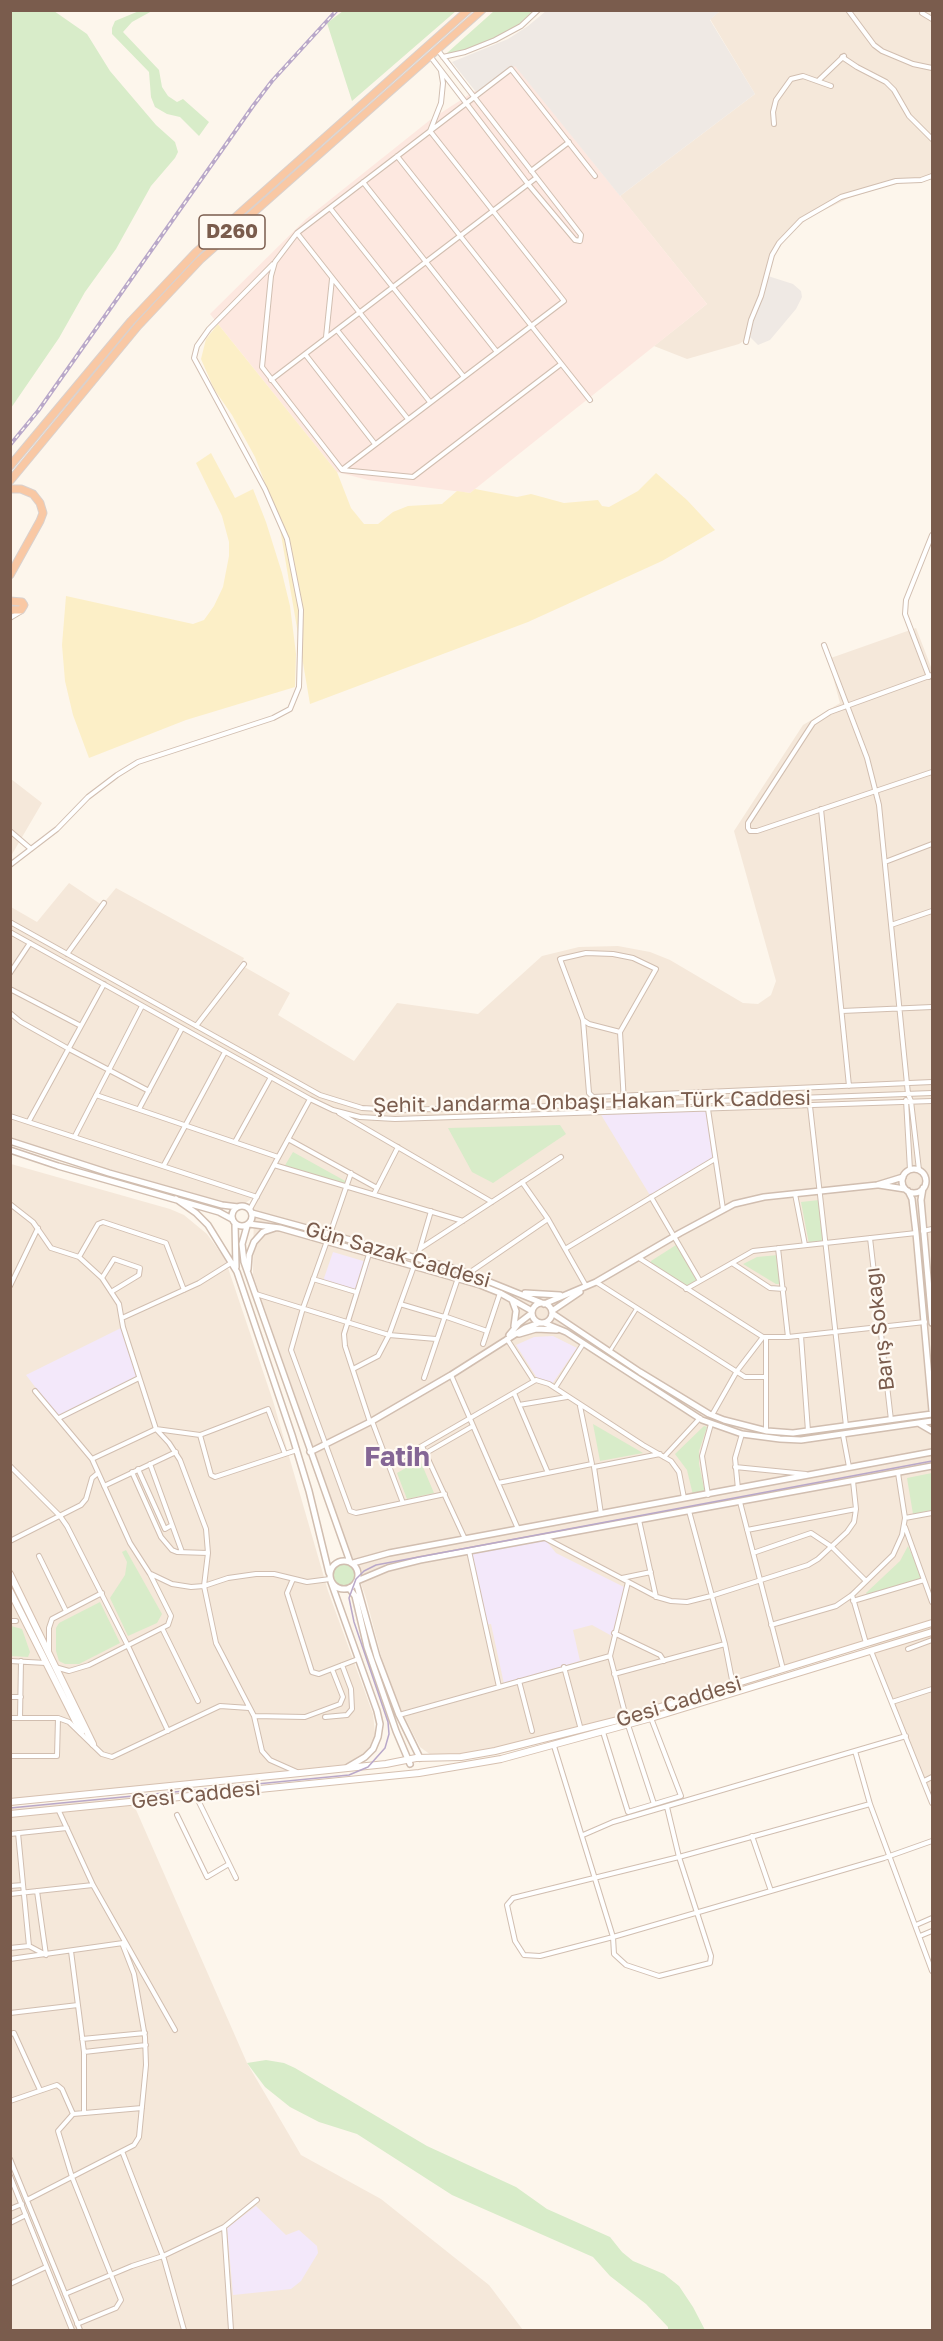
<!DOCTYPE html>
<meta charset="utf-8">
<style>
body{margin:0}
#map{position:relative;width:943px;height:2341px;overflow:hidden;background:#fdf6ec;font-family:"Golos Text",sans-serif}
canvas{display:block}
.frame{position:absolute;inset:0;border:12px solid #7a5c4d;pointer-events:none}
</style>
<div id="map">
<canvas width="943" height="2341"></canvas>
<div class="frame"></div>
</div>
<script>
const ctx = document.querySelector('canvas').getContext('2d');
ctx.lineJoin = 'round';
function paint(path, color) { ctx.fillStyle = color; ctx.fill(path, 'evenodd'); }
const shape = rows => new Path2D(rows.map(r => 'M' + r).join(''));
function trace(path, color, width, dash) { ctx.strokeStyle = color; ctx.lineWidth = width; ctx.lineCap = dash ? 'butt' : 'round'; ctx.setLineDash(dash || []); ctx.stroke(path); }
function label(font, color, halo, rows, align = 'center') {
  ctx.font = font + ' "Golos Text",sans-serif'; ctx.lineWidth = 4.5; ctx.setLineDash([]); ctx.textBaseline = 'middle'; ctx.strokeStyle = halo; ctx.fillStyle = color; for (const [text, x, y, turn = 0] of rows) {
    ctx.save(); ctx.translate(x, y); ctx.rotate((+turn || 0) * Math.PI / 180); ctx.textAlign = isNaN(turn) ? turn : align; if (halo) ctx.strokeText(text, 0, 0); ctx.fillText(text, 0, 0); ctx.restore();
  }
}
paint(shape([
 [720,11,932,11,932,177,900,182,849,198,808,218,783,242,776,253,769,270,763,297,752,322,750,337,739,344,687,359,654,346,707,304,620,196,755,94,710,19],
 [916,628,931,667,932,667,932,1800,868,1641,657,1707,498,1750,435,1758,420,1747,403,1714,385,1671,366,1598,253,1275,254,1197,244,1204,233,1205,81,1162,11,1138,11,907,37,922,69,883,102,905,116,888,244,958,241,965,290,993,278,1015,354,1061,397,1003,478,1014,542,956,579,947,618,946,650,952,670,960,743,1003,758,1004,771,995,776,981,734,831,803,725,840,703,828,659],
 [11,779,42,803,11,856],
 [11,1164,170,1209,184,1215,207,1234,225,1259,273,1401,328,1591,373,1714,375,1733,373,1744,363,1756,351,1764,11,1801],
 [130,1796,247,2063,301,2155,381,2199,489,2285,523,2330,11,2330,11,1808]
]), '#f5e8da');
paint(shape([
 [515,65,707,304,470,493,368,480,337,472,210,314,306,219,430,120]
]), '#fde8e0');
paint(shape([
 [546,11,720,11,710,20,755,94,620,196,515,66,476,92,452,62,508,39,528,26],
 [768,276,793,284,801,291,802,297,796,309,770,340,758,345,750,337,752,322,763,297]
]), '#efe9e4');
paint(shape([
 [708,1109,715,1159,651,1197,600,1113],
 [333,1252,370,1263,359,1295,322,1284],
 [123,1327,139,1378,61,1421,26,1375],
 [553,1336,577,1348,552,1384,537,1378,516,1345,534,1337],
 [543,1537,556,1553,626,1588,612,1636,592,1625,573,1630,580,1661,504,1684,491,1624,485,1625,469,1551],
 [256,2206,286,2235,299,2230,317,2246,318,2253,301,2281,291,2289,233,2295,227,2228]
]), '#f3e8fa');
paint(shape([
 [11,10,54,11,87,34,110,71,156,125,175,142,178,152,175,158,151,186,116,249,85,292,59,338,11,408],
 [139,11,152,11,132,22,123,32,159,70,162,87,168,96,177,102,183,99,209,122,199,136,180,117,167,114,155,107,151,97,149,72,112,34,112,28,115,21],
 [343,11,343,10,456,11,352,101,327,23],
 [494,11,536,11,519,25,483,45,451,58,447,53],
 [560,1125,566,1134,493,1183,472,1172,448,1128],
 [293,1152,347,1182,346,1185,284,1167],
 [819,1200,825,1243,809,1244,801,1202],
 [676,1245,698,1281,687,1287,651,1263,651,1261],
 [778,1255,783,1284,776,1284,743,1264,757,1257],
 [593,1424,643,1453,600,1461],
 [704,1426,707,1427,699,1451,699,1464,705,1493,693,1495,687,1470,675,1454],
 [420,1460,434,1493,407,1499,397,1473],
 [932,1473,932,1510,913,1514,907,1478],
 [908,1546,923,1580,867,1595,866,1593,900,1561],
 [126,1550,162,1614,157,1623,128,1636,110,1598,125,1575,127,1562,122,1552],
 '333 1575a11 11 0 1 1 22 0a11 11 0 1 1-22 0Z',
 [100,1602,120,1643,79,1664,65,1664,59,1661,56,1651,56,1628,59,1623],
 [11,1626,22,1629,30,1652,28,1657,11,1656],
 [266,2060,284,2063,295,2068,427,2146,516,2187,547,2209,610,2237,622,2252,633,2261,664,2274,679,2286,693,2307,705,2330,668,2330,668,2327,646,2304,610,2276,593,2257,452,2195,357,2134,319,2122,290,2107,265,2087,247,2063]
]), '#d8ecc9');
paint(shape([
 [218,324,337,472,351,508,364,524,378,524,393,512,408,506,442,504,457,491,470,493,475,489,517,497,531,494,564,503,598,500,602,506,609,507,638,491,656,473,687,500,715,530,662,561,528,622,310,704,278,517,255,457,232,415,214,389,201,359,206,339],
 [211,453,235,498,253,489,266,522,282,573,290,606,296,654,295,687,186,720,89,758,73,715,65,681,62,645,66,596,193,624,204,620,214,606,223,587,229,556,229,542,222,516,196,463]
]), '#fcefc7');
const pedestrian = shape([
 [610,1351,637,1308]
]);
const minor = shape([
 [848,10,874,45,882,51,913,64,932,68],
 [922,13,932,19],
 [430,56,528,184,575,240,580,241,581,235,437,49],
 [443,57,465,52,495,40,521,26,538,10],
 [842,57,857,67,886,82,894,90,909,116,932,139],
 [819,80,844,56],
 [774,124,773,112,776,100,791,79,803,76,831,86],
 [397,156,590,400],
 [531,171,569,142],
 [363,182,497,352],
 [330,208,464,377],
 [297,233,430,402],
 [337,330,408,419],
 [326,337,332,279],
 [746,342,751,320,761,296,772,255,779,243,801,220,841,197,896,181,921,180,932,176],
 [305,354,375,444],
 [561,364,413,477,342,470,262,367,271,276,275,262,297,233,511,69,595,176],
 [271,380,536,178],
 [343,469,564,301,430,131,441,103,443,83,441,71],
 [10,618,20,612],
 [824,645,867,758,879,805,908,1094,911,1101,919,1170],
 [932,675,830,712,813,723,748,823,748,828,750,831,757,831,932,772],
 [929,677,905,614,906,600,932,535],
 [821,809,849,1086],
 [10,831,31,849],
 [885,862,932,844],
 [10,865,57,829,88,797,117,775,138,762,273,718,290,709,299,687,301,610,287,539,265,489,194,358,197,346,209,329,273,264],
 [10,922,320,1095,362,1108,398,1110,664,1103,932,1093],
 [891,925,932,911],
 [10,932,310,1099,333,1110,360,1117,395,1119,932,1101],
 [67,954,104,903],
 [10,973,30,943],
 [10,989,81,1026],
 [842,1011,932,1007],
 [10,1013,21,1022,69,1049,149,1091],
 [583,1020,589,1093,593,1097,932,1082],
 [196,1026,244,964],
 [620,1032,589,1024,583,1020,560,959,586,953,613,954,633,958,656,969,620,1032,624,1103],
 [96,1095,278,1157],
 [906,1100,910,1170],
 [810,1106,846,1426],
 [139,1109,182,1028],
 [708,1109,723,1209],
 [339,1113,492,1202],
 [10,1116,257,1197],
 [29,1121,104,984],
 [75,1136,142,1006],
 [288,1139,377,1188],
 [235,1142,271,1077],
 [164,1165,225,1052],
 [274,1165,463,1221],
 [522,1182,548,1219,586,1286],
 [374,1194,398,1147],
 [795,1194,805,1245],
 [651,1197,700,1281],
 [10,1204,33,1222,51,1248,79,1257,102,1278,119,1304,123,1327,156,1429,169,1443,180,1460,206,1529,208,1553,204,1586,216,1643,254,1716,262,1751,270,1760,297,1772],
 [250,1209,310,1099],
 [923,1231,932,1229],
 [330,1234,351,1173],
 [870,1238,891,1420],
 [327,1241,303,1308,291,1350,350,1511,356,1513,445,1494],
 [421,1248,561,1157],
 [778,1248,788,1337],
 [565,1249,715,1159],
 [369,1254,344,1334,345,1346,370,1422],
 [79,1257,98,1224,103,1222,166,1243,184,1290],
 [639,1258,763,1337,788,1337,925,1322],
 [417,1259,431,1211],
 [732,1263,770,1288,784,1289],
 [469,1273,548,1219],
 [102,1278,114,1259,140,1268,139,1275,111,1292],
 [313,1279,356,1292],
 [596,1282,745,1377,766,1377],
 [10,1286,38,1228],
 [686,1289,753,1251,916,1233],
 [256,1294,389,1335,436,1339],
 [400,1304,444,1317],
 [444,1316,487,1331],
 [122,1318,199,1283,231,1263],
 [801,1336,808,1431],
 [507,1339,534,1381],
 [483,1344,500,1293],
 [353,1369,378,1356,389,1335,414,1266],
 [451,1375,518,1529],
 [424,1378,458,1278],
 [555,1388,583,1344],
 [35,1391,92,1459,130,1543,150,1574,171,1616,168,1625,89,1665,69,1671,55,1667],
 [514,1393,548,1473],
 [519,1405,567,1397],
 [712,1415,737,1371,763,1337],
 [59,1418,139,1378],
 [372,1421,403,1503],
 [766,1430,766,1338],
 [200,1435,211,1475,215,1477,297,1450],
 [843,1435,849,1467],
 [422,1446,465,1539],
 [426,1453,473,1426],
 [664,1457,700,1418],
 [92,1459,156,1429,200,1435,268,1409,285,1454],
 [150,1464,182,1552],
 [389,1465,536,1380,549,1384,643,1445,671,1461,679,1472,684,1498],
 [10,1466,60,1516,67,1526,128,1646,168,1731],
 [735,1467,806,1474],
 [138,1469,165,1529,172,1525],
 [132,1472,161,1537,172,1550,177,1552,208,1553],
 [498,1483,592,1464,580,1406],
 [104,1486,176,1452],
 [738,1489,735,1458,742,1434],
 [708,1495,702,1456,711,1424],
 [740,1502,783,1669],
 [689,1511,725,1644,733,1685],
 [601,1514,594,1467,660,1454],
 [905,1518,932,1513],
 [639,1520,656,1597],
 [905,1527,932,1602],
 [747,1530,856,1509],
 [545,1538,657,1597,671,1601,687,1602,711,1596,808,1565,818,1559,847,1532,854,1522,856,1509,853,1481],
 [10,1541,81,1505,86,1499,92,1478,98,1473],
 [469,1551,499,1687],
 [753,1553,811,1533,832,1547,866,1581],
 [39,1556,66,1611],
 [151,1574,172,1584,191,1587,204,1586,228,1578,256,1574,274,1574,307,1582,330,1579],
 [622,1578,651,1572],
 [293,1579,287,1593,312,1672,319,1674,358,1659],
 [852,1595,866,1643],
 [853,1601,924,1580],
 [10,1621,16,1621],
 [771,1625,836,1606,852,1595,893,1555,902,1535,905,1518,898,1473],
 [162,1628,198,1701],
 [614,1633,660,1655,664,1661],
 [908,1649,932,1640],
 [871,1651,932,1803],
 [49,1652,49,1628,52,1619,102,1593],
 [610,1656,628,1582],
 [10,1661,46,1663],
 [564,1667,581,1730],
 [614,1674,725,1644],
 [519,1681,532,1731],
 [10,1697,21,1697],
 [892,1702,932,1689],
 [399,1715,610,1656,626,1717],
 [254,1716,305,1717,340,1704,343,1697,332,1669],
 [325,1717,347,1715,352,1709,351,1689,342,1665],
 [10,1718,58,1718,69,1722,102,1754,112,1757,220,1706,249,1708],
 [20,1718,21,1661],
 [628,1725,654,1804],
 [603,1732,628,1812,681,1796,651,1718],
 [554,1746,613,1937,884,1858,932,1841],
 [855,1751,870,1804,932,1971],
 [10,1756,57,1756,58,1718],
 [924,1781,932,1777],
 [196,1796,236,1878],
 [667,1807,679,1857,711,1956,710,1963,659,1976,626,1965,614,1954,613,1937,540,1956,524,1955,515,1941,507,1905,513,1898,679,1857,870,1804],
 [58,1809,93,1885,175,2030],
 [177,1815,207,1877,229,1864],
 [18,1833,29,1946],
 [10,1834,67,1828],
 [583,1835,613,1822,906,1736],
 [752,1836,771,1891],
 [10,1886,23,1885],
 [37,1891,46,1955],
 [10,1894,93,1885],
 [916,1925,932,1918],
 [920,1936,932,1931],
 [10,1948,29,1946,46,1955],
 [71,1951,84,2052,84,2113],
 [10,1959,123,1943],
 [10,2013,78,2005],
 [10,2034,14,2033,40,2090],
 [82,2039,145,2033],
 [84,2052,146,2045],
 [10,2101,57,2085,62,2089,73,2114],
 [122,2151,164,2259,184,2330],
 [10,2159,80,2330],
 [10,2176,72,2330],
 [27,2200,134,2145,139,2137,146,2065,145,2037,134,1974,122,1943],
 [10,2209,22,2204],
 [10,2223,26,2215],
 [224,2227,231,2330],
 [10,2284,46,2267],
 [65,2294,132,2266,163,2256,224,2227,257,2200],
 [77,2324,116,2308,121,2300,72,2177,58,2131,73,2114,142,2108]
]);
const tertiary = shape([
 [10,1141,109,1173,222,1205,238,1207],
 [10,1150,58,1166,219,1212,232,1219],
 '902 1181a12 12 0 1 1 24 0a12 12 0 1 1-24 0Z',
 [879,1185,905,1189],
 [923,1188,921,1200,932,1323],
 [908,1191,912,1199,916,1233,932,1411],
 [176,1199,196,1213,208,1225,237,1272,292,1435,309,1491,329,1573],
 '232 1216a10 10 0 1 1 20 0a10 10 0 1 1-20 0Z',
 [252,1213,460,1270,542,1303],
 [235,1224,236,1267],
 [249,1224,280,1228,480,1285,500,1293,532,1311],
 [247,1226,242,1244,244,1262,350,1562],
 [248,1269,249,1255,254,1242,263,1232,275,1228],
 [525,1293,560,1295],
 [512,1300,516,1311,514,1326],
 '532 1313a10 10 0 1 1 20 0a10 10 0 1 1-20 0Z',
 [544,1304,596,1282,680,1233,734,1204,764,1197,877,1185,903,1177],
 [552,1311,580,1292],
 [552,1313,640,1372,709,1414,724,1420,767,1431,793,1433,932,1414],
 [544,1323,566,1332,702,1420,742,1434,780,1439,801,1440,932,1421],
 [519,1334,536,1329,557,1330],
 [509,1335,519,1323,532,1313],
 [920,1424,932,1431],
 [310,1452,372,1421,451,1375,525,1328,539,1323],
 '330 1575a14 14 0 1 1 28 0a14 14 0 1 1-28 0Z',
 [353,1563,389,1553,932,1452],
 [357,1581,388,1568,420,1560,932,1466],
 [331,1582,377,1711,380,1724,378,1737,373,1749,365,1757,348,1767],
 [356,1582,377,1657,399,1715,420,1758],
 [349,1588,355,1596,367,1647,396,1731,410,1764]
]);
const secondary = shape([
 [10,1574,93,1744],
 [10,1591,81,1732],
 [10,1802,300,1773,386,1764,416,1758,461,1757,495,1751,618,1720,932,1623],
 [10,1814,419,1773,501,1759,651,1718,932,1632]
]);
const trunk = shape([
 [10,466,131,321,196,252,468,10],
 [10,481,138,326,200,260,482,10],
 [10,489,21,489,33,494,40,503,43,513,40,521,10,575],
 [10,601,22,602,24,605,21,610,10,610]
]);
trace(pedestrian, '#d1beb0', 5);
trace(minor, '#d1beb0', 6);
trace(tertiary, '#d1beb0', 8);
trace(secondary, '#d6c0b0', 8);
trace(trunk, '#dad1cd', 9);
trace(pedestrian, '#fff', 3);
trace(minor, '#fff', 4);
trace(tertiary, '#fff', 5);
trace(secondary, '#fff', 6);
trace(trunk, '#f9c8a4', 7);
trace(shape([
 [10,1808,349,1775,368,1767,385,1748,389,1734,388,1722,354,1622,349,1598,356,1579,364,1571,376,1565,932,1461]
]), '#b9a8c9', 1.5);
const rail = shape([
 [10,445,38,411,253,106,272,81,337,10]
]);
trace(rail, '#b9a8c9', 4);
trace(rail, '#fffaf3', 1.5, [4.5]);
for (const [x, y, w] of [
 [232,232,66]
]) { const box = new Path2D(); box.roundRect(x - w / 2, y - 17, w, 34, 4.5); ctx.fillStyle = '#fffaf3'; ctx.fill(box); trace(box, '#7a5c4d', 1.5); }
label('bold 20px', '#7a5c4d', null, [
 ["D260",232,232]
]);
label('21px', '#7a5c4d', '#fffaf3', [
 ["Şehit Jandarma Onbaşı Hakan Türk Caddesi",592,1102,-1],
 ["Gün Sazak Caddesi",398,1255,16],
 ["Barış Sokağı",880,1329,-97],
 ["Gesi Caddesi",679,1702,-17],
 ["Gesi Caddesi",196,1795,-6]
]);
label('bold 27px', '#846695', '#fffaf3', [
 ["Fatih",397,1457]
]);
</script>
